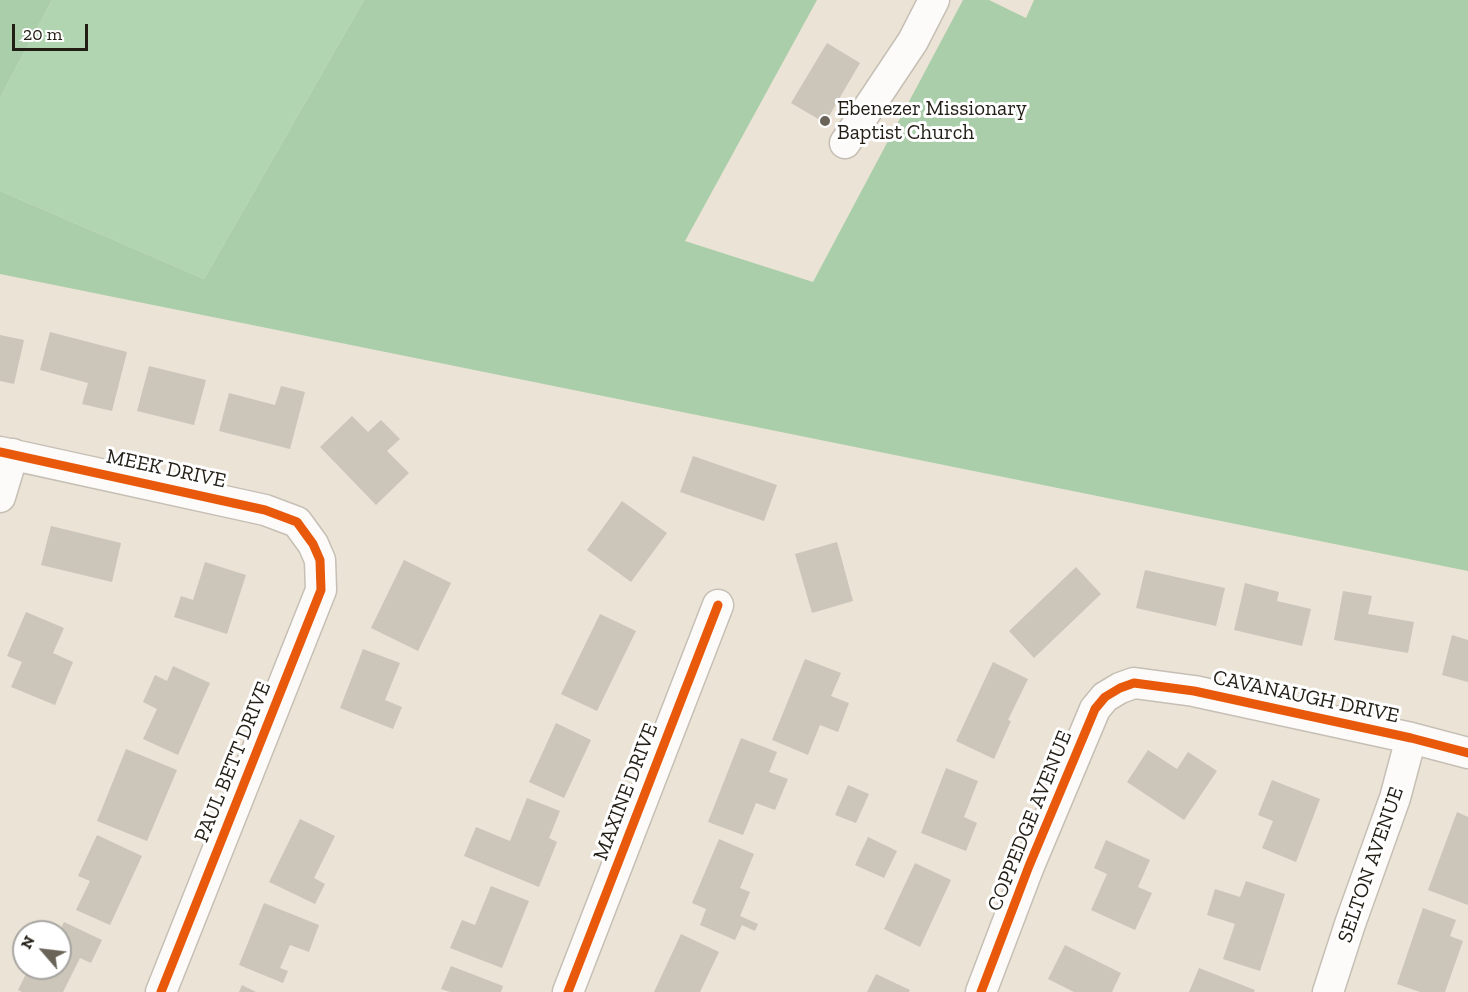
<!DOCTYPE html>
<style>
body{margin:0}
#map{position:relative;width:1468px;height:992px;overflow:hidden;background:#ebe3d5;font-family:"Zilla Slab",serif}
canvas{display:block}
.north{position:absolute;left:12px;top:920px;width:60px;height:60px;box-sizing:border-box;background:#fff;border:2px solid #a7a5a1;border-radius:50%;rotate:298deg;font-size:16px;font-weight:700;line-height:24px;text-align:center;color:#231e15}
.north::after{content:'';display:block;margin:auto;width:21px;height:27px;background:#696358;clip-path:polygon(50% 0,100% 100%,50% 72%,0 100%)}
.scale{position:absolute;left:12px;top:24px;width:76px;height:27px;box-sizing:border-box;border:3px solid #231e15;border-top:0;padding-left:8px;font-size:18px;line-height:21px;white-space:nowrap;color:#231e15;-webkit-text-stroke:4px #fff;paint-order:stroke}
</style>
<div id="map">
<canvas width="1468" height="992"></canvas>
<div class="north">N</div>
<div class="scale">20 m</div>
</div>
<script>
const ctx = document.querySelector('canvas').getContext('2d');
ctx.lineJoin = 'round';
function paint(path, color) { ctx.fillStyle = color; ctx.fill(path, 'evenodd'); }
const shape = rows => new Path2D(rows.map(r => 'M' + r).join(''));
function trace(path, color, width, dash) { ctx.strokeStyle = color; ctx.lineWidth = width; ctx.lineCap = dash ? 'butt' : 'round'; ctx.setLineDash(dash || []); ctx.stroke(path); }
function label(font, color, halo, rows, align = 'center') {
  ctx.font = font + ' "Zilla Slab",serif'; ctx.lineWidth = 6; ctx.setLineDash([]); ctx.textBaseline = 'middle'; ctx.strokeStyle = halo; ctx.fillStyle = color; for (const [text, x, y, turn = 0] of rows) {
    ctx.save(); ctx.translate(x, y); ctx.rotate((+turn || 0) * Math.PI / 180); ctx.textAlign = isNaN(turn) ? turn : align; if (halo) ctx.strokeText(text, 0, 0); ctx.fillText(text, 0, 0); ctx.restore();
  }
}
paint(shape([
 [52,0,364,0,204,279,0,191,0,98]
]), '#b2d5b1');
paint(shape([
 [0,0,52,0,0,98],
 [364,0,817,0,685,241,813,282,963,0,989,0,1026,18,1034,0,1468,0,1468,571,0,274,0,191,204,279]
]), '#aaceaa');
paint(shape([
 [827,43,860,63,825,123,791,103],
 [50,332,127,352,112,411,82,404,88,383,40,370],
 [0,335,24,340,14,384,0,381],
 [149,366,206,380,194,425,137,411],
 [281,386,305,392,290,449,219,431,229,393,275,405],
 [352,416,368,432,381,420,400,439,387,451,409,473,376,505,320,447],
 [693,456,777,485,764,521,680,492],
 [622,501,667,533,631,582,587,550],
 [51,526,121,543,112,582,41,565],
 [837,542,853,601,812,613,795,554],
 [404,560,451,583,418,651,371,628],
 [205,562,246,575,227,634,174,617,181,596,193,600],
 [1076,567,1101,594,1034,658,1009,631],
 [1145,570,1225,588,1216,626,1136,608],
 [1245,583,1279,592,1277,601,1311,609,1302,646,1234,630],
 [1343,591,1372,596,1368,614,1414,622,1408,653,1334,640],
 [26,612,64,628,53,653,73,662,55,705,11,687,22,662,7,656],
 [600,614,636,631,597,711,561,694],
 [1452,635,1468,640,1468,682,1442,675],
 [363,649,400,663,385,700,402,707,393,729,340,708],
 [805,659,841,673,831,696,849,703,838,732,820,725,808,755,772,740],
 [993,662,1028,679,1008,720,1011,721,994,759,956,741],
 [173,666,210,683,178,755,143,739,157,709,143,702,155,675,167,681],
 [556,723,591,740,564,798,529,782],
 [741,738,777,752,769,772,788,779,775,810,756,803,743,835,708,822],
 [126,749,177,770,147,841,97,821],
 [1148,750,1177,769,1188,752,1217,771,1184,820,1127,782],
 [946,768,978,781,964,817,977,823,966,851,921,833],
 [1272,780,1320,799,1296,862,1262,848,1273,821,1258,815],
 [848,785,869,794,856,823,835,815],
 [527,798,560,811,549,838,557,842,539,887,464,856,476,827,510,841],
 [1457,812,1468,817,1468,905,1428,890],
 [300,819,335,836,314,878,325,884,315,904,269,882],
 [97,835,142,856,110,925,76,910,90,881,78,876],
 [868,837,897,851,884,878,855,865],
 [719,839,754,854,740,888,750,892,740,916,758,924,755,931,742,925,735,940,700,925,706,909,692,903],
 [1106,840,1150,860,1138,887,1152,893,1135,930,1091,910,1107,874,1094,868],
 [915,863,951,880,920,947,884,929],
 [1246,881,1285,894,1260,971,1223,959,1235,924,1207,915,1215,889,1240,897],
 [491,886,529,901,502,968,450,948,462,920,475,925],
 [264,903,319,925,309,952,290,945,280,968,288,971,283,983,239,965],
 [1423,908,1456,920,1450,936,1463,941,1445,992,1420,992,1397,984],
 [64,922,102,940,91,963,80,958,63,992,22,992,18,990,29,968,60,968,59,932],
 [681,934,719,952,700,992,654,992],
 [1065,945,1121,973,1112,992,1074,992,1048,979],
 [451,966,503,986,501,992,450,992,441,989],
 [1199,968,1255,990,1254,992,1189,992],
 [876,974,910,990,909,992,867,992],
 [242,985,256,992,239,992]
]), '#cbc5ba');
const minor = shape([
 [845,143,913,41,934,0],
 [0,452,265,510,297,522,313,544,320,560,321,590,161,992],
 [0,497,13,454],
 [568,992,718,605],
 [981,992,1029,866,1095,709,1105,697,1120,688,1134,683,1194,691,1411,738,1468,753],
 [1328,992,1350,924,1395,798,1411,738]
]);
trace(minor, '#c6bfb5', 33);
trace(minor, '#fcfbf9', 30);
trace(shape([
 [0,452,265,510,297,522,313,544,320,560,321,590,161,992],
 [568,992,718,605],
 [981,992,1029,866,1095,709,1105,697,1120,688,1134,683,1194,691,1411,738,1468,753]
]), '#e8590c', 9);
for (const [x, y, r, color] of [
 [825,121,6,"#696358"]
]) { const dot = new Path2D(); dot.arc(x, y, r, 0, 2 * Math.PI); ctx.fillStyle = color; ctx.fill(dot); trace(dot, '#fff', 2); }
label('21px', '#231e15', '#fff', [
 ["Ebenezer Missionary",837,109],
 ["Baptist Church",837,133]
], 'left');
label('21px', '#231e15', '#fff', [
 ["MEEK DRIVE",166,469,12],
 ["CAVANAUGH DRIVE",1306,697,12],
 ["PAUL BETT DRIVE",233,762,-68],
 ["MAXINE DRIVE",626,792,-69],
 ["COPPEDGE AVENUE",1030,821,-68],
 ["SELTON AVENUE",1371,865,-71]
]);
</script>
